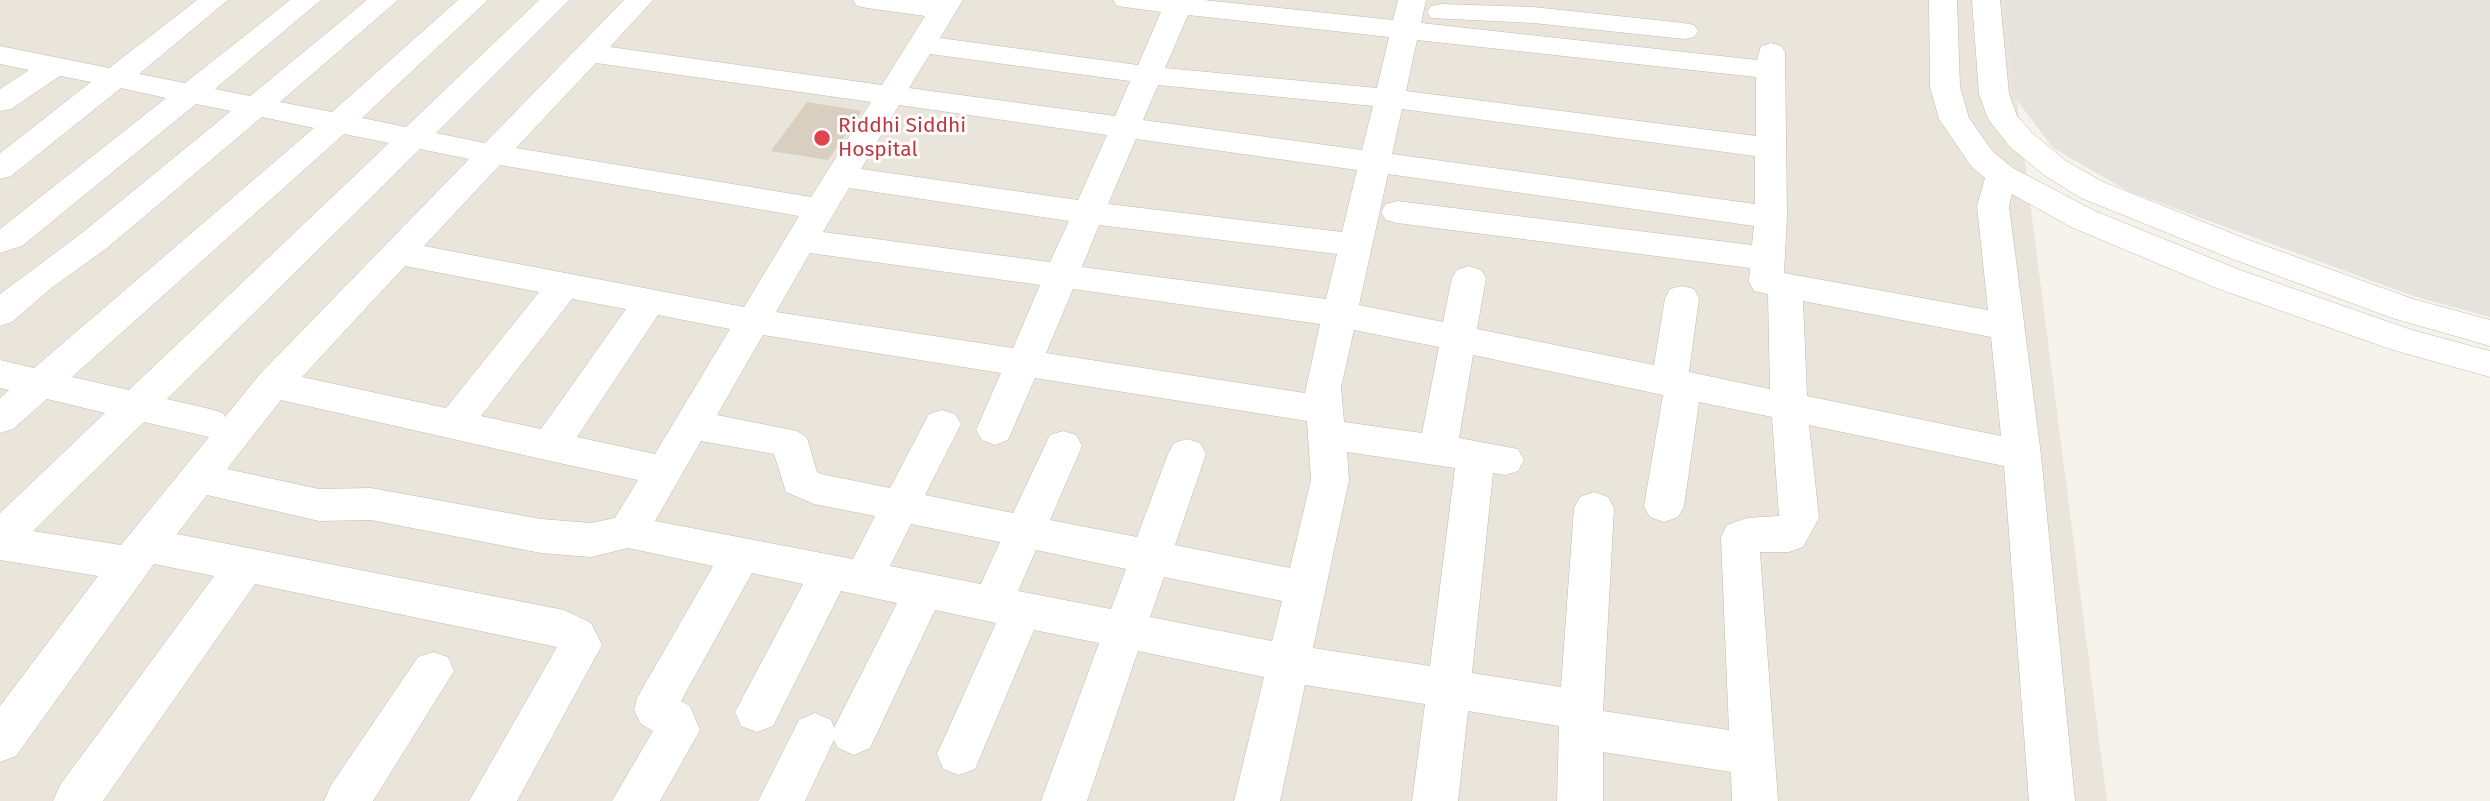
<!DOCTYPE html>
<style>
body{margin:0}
canvas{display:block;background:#f6f3ec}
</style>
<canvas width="2490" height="801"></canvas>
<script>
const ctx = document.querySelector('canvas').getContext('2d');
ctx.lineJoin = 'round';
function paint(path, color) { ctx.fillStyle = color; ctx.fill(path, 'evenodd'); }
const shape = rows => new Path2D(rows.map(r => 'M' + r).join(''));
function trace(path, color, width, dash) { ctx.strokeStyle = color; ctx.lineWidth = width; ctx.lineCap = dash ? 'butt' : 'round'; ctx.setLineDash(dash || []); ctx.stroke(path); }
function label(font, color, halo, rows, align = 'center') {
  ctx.font = font + ' "Fira Sans",sans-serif'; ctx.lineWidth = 6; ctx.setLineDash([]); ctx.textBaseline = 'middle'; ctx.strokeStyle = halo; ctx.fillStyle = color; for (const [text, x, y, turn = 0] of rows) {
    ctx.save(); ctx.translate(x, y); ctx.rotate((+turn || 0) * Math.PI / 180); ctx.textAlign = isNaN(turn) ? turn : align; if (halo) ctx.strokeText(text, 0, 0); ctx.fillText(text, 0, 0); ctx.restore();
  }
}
paint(shape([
 [0,0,2004,0,2107,801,0,801]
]), '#eae5da');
paint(shape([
 [2004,0,2490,0,2490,317,2413,296,2128,191,2053,148,2016,99]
]), '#e6e2dd');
paint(shape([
 [807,102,862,111,828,160,771,151]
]), '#d8cfc1');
const minor = shape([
 [197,0,228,0,139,74,185,83,290,0,321,0,215,89,250,96,367,0,398,0,280,102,332,112,458,0,488,0,362,118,406,127,539,0,569,0,436,133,485,143,624,0,653,0,610,47,882,85,925,16,867,8,857,6,853,0,963,0,940,38,1138,65,1161,12,1117,6,1113,0,1204,0,1393,20,1398,0,1426,0,1421,23,1757,60,1761,46,1771,43,1781,46,1785,52,1787,217,1784,273,1988,310,1977,206,1985,178,1971,166,1939,119,1930,87,1929,0,1957,0,1960,87,1969,118,1993,152,2013,168,2095,211,2240,270,2412,330,2490,351,2490,377,2393,350,2216,288,2071,227,2012,194,2009,206,2041,455,2075,801,2029,801,2004,466,1809,425,1819,518,1803,547,1789,552,1760,552,1778,801,1732,801,1731,772,1603,752,1603,801,1557,801,1559,726,1468,711,1458,801,1412,801,1425,704,1305,685,1280,801,1234,801,1264,677,1138,651,1087,801,1041,801,1099,643,1034,630,975,769,959,775,943,769,937,754,996,623,935,610,870,748,854,755,838,748,834,740,805,801,758,801,799,720,815,713,831,720,834,728,897,603,841,591,773,726,757,732,741,726,735,712,803,584,752,573,681,701,690,706,700,730,660,801,612,801,653,731,641,724,634,710,637,698,713,566,628,548,591,557,541,553,371,520,319,521,207,495,177,534,564,610,591,623,602,645,517,801,469,801,557,647,255,584,103,801,53,801,60,785,214,576,154,564,16,756,0,762,0,706,98,576,0,560,0,513,105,413,47,399,13,429,0,433,0,398,9,390,0,388,0,360,34,368,314,128,262,117,107,248,50,289,12,322,0,326,0,294,83,232,231,111,196,104,22,246,0,253,0,229,166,98,121,88,11,176,0,179,0,153,91,82,60,76,11,109,0,111,0,89,29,70,0,64,0,46,109,68,197,0],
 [1188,15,1389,37,1377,88,1165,68,1188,15],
 [1417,40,1756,77,1756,136,1406,91,1417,40],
 [930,54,1130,81,1115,116,909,88,930,54],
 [596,63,871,102,811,197,516,148,596,63],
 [1158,85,1373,106,1362,150,1143,120,1158,85],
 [899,105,1107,135,1078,200,861,169,899,105],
 [1402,109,1755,156,1755,204,1392,154,1402,109],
 [344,134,389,143,129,390,72,377,344,134],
 [1136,139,1357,170,1342,232,1108,204,1136,139],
 [420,149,469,159,260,374,225,417,223,413,210,409,167,399,420,149],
 [500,165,799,216,744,307,424,246,500,165],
 [1388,174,1754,226,1752,245,1397,201,1386,204,1381,212,1386,220,1397,223,1750,268,1749,282,1754,291,1768,294,1770,389,1689,372,1699,298,1694,289,1682,286,1670,289,1665,298,1654,365,1477,329,1486,278,1481,270,1469,266,1457,270,1452,278,1443,322,1359,305,1388,174],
 [849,188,1069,221,1050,262,823,232,849,188],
 [1099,225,1337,254,1326,299,1082,267,1099,225],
 [810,253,1040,285,1013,348,776,312,810,253],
 [405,266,539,292,446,408,302,377,405,266],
 [1073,289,1320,324,1305,393,1046,353,1073,289],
 [572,299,626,309,541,429,481,416,572,299],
 [1803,301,1991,337,2001,436,1807,396,1803,301],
 [658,315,730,329,655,454,577,437,658,315],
 [1354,330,1439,347,1422,433,1344,422,1341,387,1354,330],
 [763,335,1001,373,976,430,982,440,995,445,1008,440,1035,378,1307,421,1311,480,1290,568,1175,545,1206,454,1200,443,1187,439,1174,443,1168,454,1137,537,1050,520,1082,446,1076,435,1063,431,1050,435,1013,513,925,495,961,424,955,414,942,410,929,414,890,488,821,474,817,472,807,438,797,431,717,415,763,335],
 [1473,355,1663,395,1644,506,1650,517,1664,522,1678,517,1684,506,1699,402,1772,417,1779,516,1747,518,1727,525,1721,537,1729,730,1603,711,1614,508,1608,497,1594,492,1580,497,1574,508,1561,687,1472,673,1493,473,1505,475,1518,471,1524,460,1518,449,1459,438,1473,355],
 [281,400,550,461,638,480,615,518,591,523,541,519,371,488,319,489,227,469,281,400],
 [144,422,209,437,121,545,33,531,144,422],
 [701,441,774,454,786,492,814,504,875,516,853,559,655,521,701,441],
 [1347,452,1455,468,1430,666,1313,648,1349,480,1347,452],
 [911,524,1000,542,981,584,890,566,911,524],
 [1036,550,1126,569,1111,609,1018,591,1036,550],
 [1164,577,1282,601,1272,641,1150,617,1164,577],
 [1972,0,2000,0,2009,94,2017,116,2032,133,2066,161,2103,182,2246,239,2413,299,2490,320,2490,346,2392,318,2222,255,2081,198,2044,175,2010,147,1988,119,1979,94,1972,0],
 [1441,4,1533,7,1684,23,1694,25,1698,31,1694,37,1684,39,1533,23,1431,18,1427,12,1431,6,1441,4],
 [433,652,448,657,454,671,373,801,324,801,331,785,418,657,433,652]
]);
trace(minor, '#c2bbae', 1);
paint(minor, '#fff');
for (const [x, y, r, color] of [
 [822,138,9,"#e0444e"]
]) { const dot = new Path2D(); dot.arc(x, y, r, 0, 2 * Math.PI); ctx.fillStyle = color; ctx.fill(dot); trace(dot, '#fff', 2.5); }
label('21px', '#be3a42', '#fff', [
 ["Riddhi Siddhi",838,126],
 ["Hospital",838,150]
], 'left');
</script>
